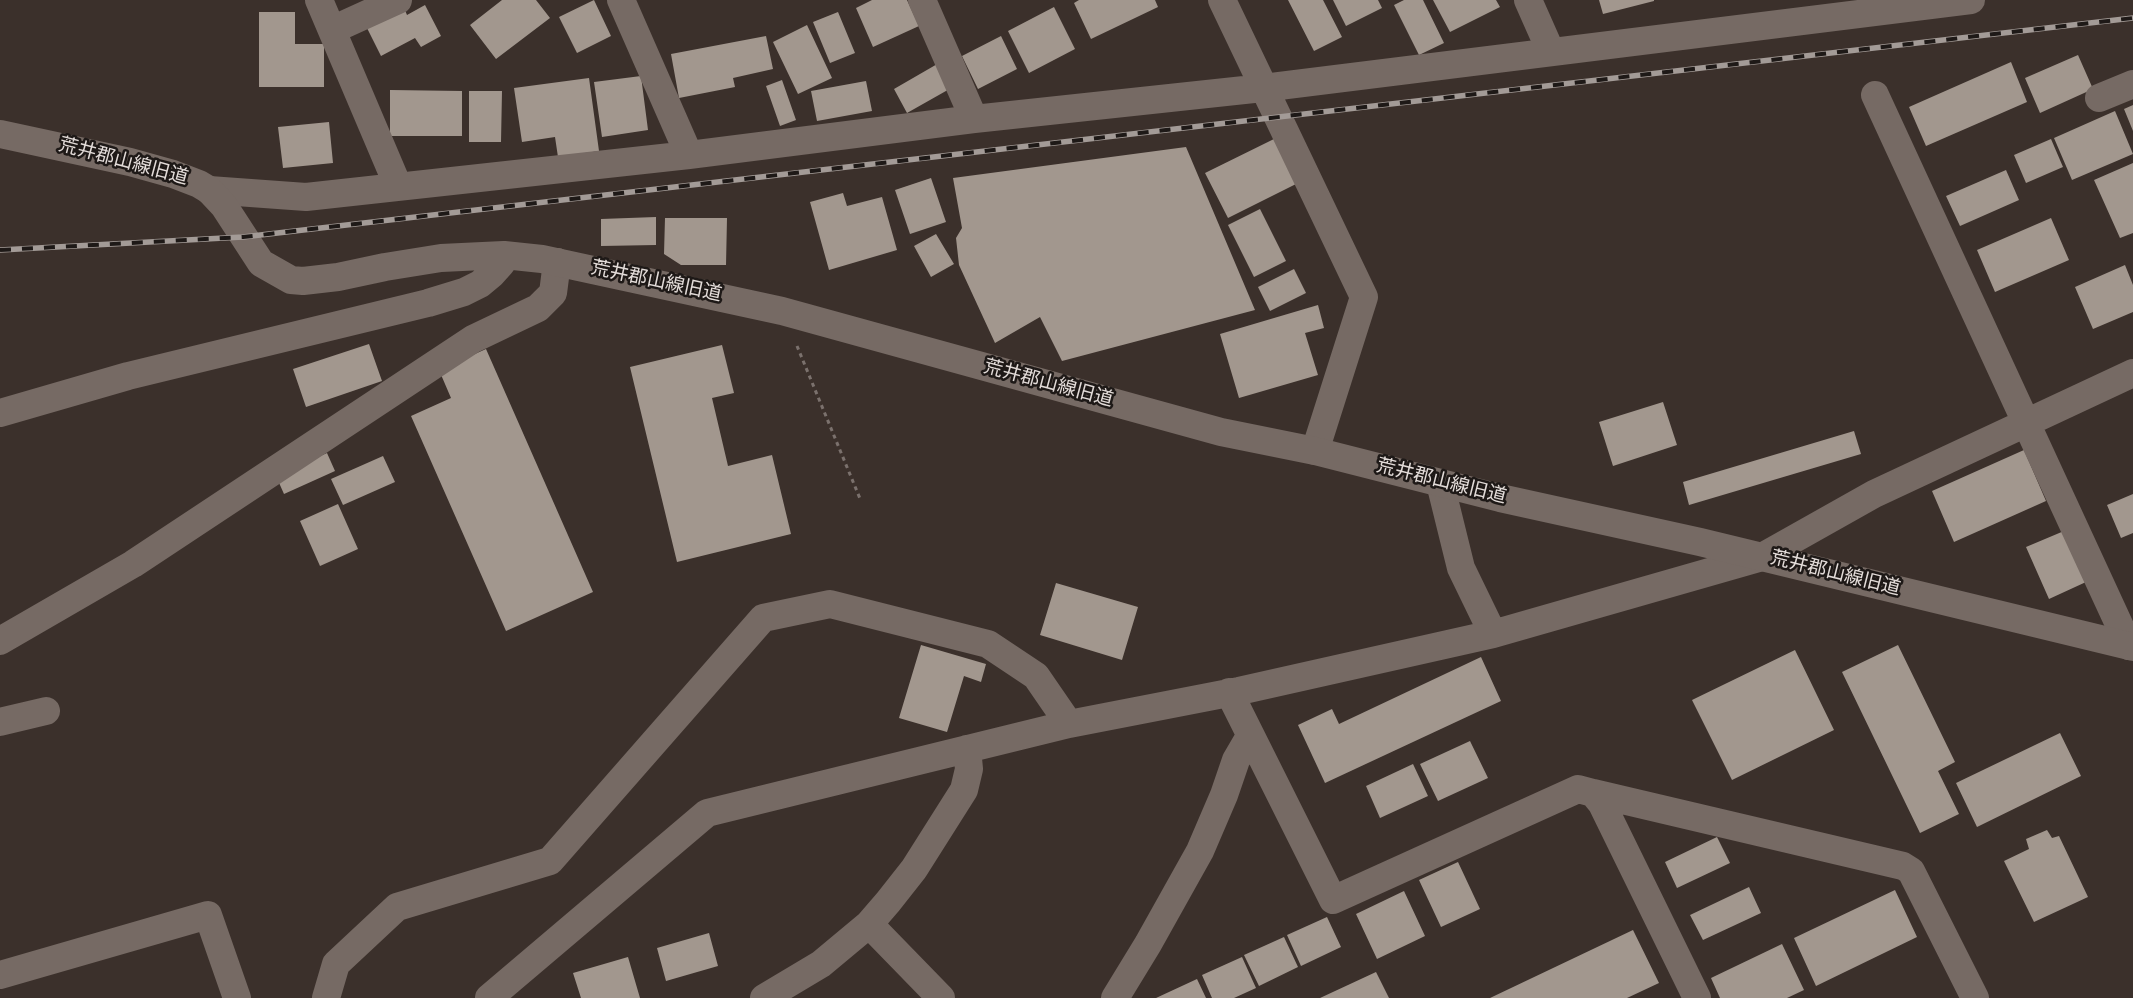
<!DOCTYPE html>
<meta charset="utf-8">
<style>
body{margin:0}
canvas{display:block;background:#3b302b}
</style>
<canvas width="2133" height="998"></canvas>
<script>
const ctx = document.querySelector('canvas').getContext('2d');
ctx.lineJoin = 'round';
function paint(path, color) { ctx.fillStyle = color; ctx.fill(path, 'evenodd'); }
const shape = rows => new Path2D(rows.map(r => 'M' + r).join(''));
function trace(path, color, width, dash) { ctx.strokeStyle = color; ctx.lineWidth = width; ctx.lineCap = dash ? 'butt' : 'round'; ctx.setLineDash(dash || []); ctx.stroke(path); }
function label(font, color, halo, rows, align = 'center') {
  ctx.font = font + ' Spectral,"Noto Sans JP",serif'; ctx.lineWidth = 5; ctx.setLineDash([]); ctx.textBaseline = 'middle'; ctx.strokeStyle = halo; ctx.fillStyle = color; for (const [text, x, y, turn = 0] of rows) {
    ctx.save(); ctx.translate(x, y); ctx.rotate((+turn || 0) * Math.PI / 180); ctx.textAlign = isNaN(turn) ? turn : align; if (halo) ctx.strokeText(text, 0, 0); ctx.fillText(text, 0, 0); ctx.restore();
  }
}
paint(shape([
 [502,0,536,0,550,18,496,59,470,25],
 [594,0,611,36,577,53,559,17],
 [872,0,907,0,919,26,873,47,856,8],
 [1079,0,1155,0,1158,7,1091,39,1074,3],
 [1288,0,1323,0,1342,37,1314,51],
 [1333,0,1378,0,1382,8,1346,26],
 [1404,0,1423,0,1444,43,1419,55,1394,5],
 [1433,0,1496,0,1500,7,1450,32],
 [1599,0,1654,0,1654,1,1603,14],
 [425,5,441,36,421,47,415,38,381,56,367,28,404,8,407,15],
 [1054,7,1075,49,1029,73,1008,31],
 [259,12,295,12,295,44,324,44,324,87,259,87],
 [838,12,855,53,830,63,813,22],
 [807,25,832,78,798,94,773,42],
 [766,36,773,69,733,78,735,87,679,98,671,54],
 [1001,36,1017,69,978,89,962,56],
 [2078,55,2093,89,2040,113,2025,78],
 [2011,62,2027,102,1926,146,1909,107],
 [939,63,953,87,907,113,894,89],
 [641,76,648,130,602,137,594,82],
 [589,78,599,151,558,157,555,137,522,142,514,88],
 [782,80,796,120,780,126,766,86],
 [866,81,872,111,817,121,811,91],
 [390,90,462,91,462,136,390,136],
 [469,91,502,91,501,142,469,142],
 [2133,105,2133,131,2124,109],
 [2115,111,2133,154,2072,180,2054,138],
 [329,122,333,163,283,168,278,127],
 [1276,138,1298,183,1228,218,1205,173],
 [2051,139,2063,167,2026,183,2014,155],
 [1186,147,1255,310,1062,361,1040,317,995,343,959,265,956,238,962,228,953,178],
 [2133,163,2133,233,2120,238,2094,180],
 [2006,170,2019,200,1960,226,1946,196],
 [931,178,946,222,910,234,895,190],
 [843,193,847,206,882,197,897,250,829,270,810,202],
 [1260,209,1286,261,1254,277,1228,225],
 [656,217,656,245,601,246,601,219],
 [665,218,727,218,726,265,681,265,664,254],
 [2051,218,2069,260,1995,292,1977,250],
 [936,234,954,264,931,277,914,246],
 [2125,265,2133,285,2133,312,2093,329,2075,287],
 [1294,269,1306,293,1270,311,1258,287],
 [1318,305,1324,328,1305,333,1318,375,1239,398,1220,334],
 [369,344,382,381,306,407,293,369],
 [722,345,734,393,712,398,728,466,772,455,791,534,677,562,630,367],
 [486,349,593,592,506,631,411,416,451,398,439,370],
 [1663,402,1677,445,1613,466,1599,422],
 [1854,431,1861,454,1689,505,1683,482],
 [2024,450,2046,501,1954,542,1932,491],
 [327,453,335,471,284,494,276,476],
 [383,456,395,482,343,505,331,479],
 [2133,494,2133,533,2121,538,2107,505],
 [338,504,358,549,320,566,300,521],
 [2064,531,2086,582,2049,599,2026,547],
 [1056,583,1138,607,1122,660,1040,635],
 [921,645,986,664,981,682,964,676,947,732,899,718],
 [1898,645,1955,762,1938,771,1959,814,1920,833,1842,672],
 [1795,650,1834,730,1732,780,1692,700],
 [1481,657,1501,701,1325,783,1298,725,1332,709,1339,724],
 [2060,733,2081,776,1977,827,1956,783],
 [1470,741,1488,778,1438,801,1420,764],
 [1413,764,1428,796,1380,818,1366,786],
 [2047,830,2052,838,2059,836,2088,897,2034,922,2004,861,2029,849,2026,839],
 [1717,837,1730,863,1677,888,1665,862],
 [1458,862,1480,909,1441,927,1419,880],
 [1749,887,1761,913,1703,940,1690,915],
 [1895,890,1917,937,1816,986,1794,938],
 [1404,891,1425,936,1377,959,1356,914],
 [1327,917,1341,947,1301,966,1287,935],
 [1633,930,1659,983,1627,998,1490,998],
 [709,933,718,966,666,981,657,948],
 [1284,937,1298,967,1259,986,1244,955],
 [1782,944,1804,990,1787,998,1720,998,1711,978],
 [628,957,640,998,581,998,573,973],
 [1242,957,1256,988,1234,998,1212,998,1202,975],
 [1376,972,1389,998,1320,998],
 [1197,979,1206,998,1156,998]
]), '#a2978e');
trace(shape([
 [797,346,861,501]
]), '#7b716d', 3, [4, 4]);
trace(shape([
 [319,0,398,186],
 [621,0,689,155],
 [922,0,974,119],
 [1222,0,1364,297,1315,451],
 [1528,0,1551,52],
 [332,30,398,0],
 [1875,95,2129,646],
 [2099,98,2133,84],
 [209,190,306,197,689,155,974,119,1263,88,1971,0],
 [1440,483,1461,568,1493,634],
 [0,641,133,564,473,339,538,308,553,293,557,262],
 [1229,692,1333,900,1578,789,1593,793,1602,804,1697,998],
 [0,722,46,711],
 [1593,793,1903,866,1911,871,1975,998],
 [869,924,941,998],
 [0,975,208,915,237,998],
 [326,998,336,964,397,907,550,861,763,618,830,604,988,644,1036,676,1069,724],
 [489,998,707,813,1069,724,1239,691,1493,634,1762,557,1874,494,2133,373],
 [764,998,821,964,869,924,888,902,914,869,964,790,969,769,967,749],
 [1115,998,1148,944,1200,851,1224,795,1236,760,1250,736]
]), '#766a64', 28);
trace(shape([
 [0,134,130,162,173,174,199,184,209,190,224,206,261,263,291,280,303,281,338,277,385,267,441,258,504,255,542,259,782,311,1221,432,1315,451,1500,498,1700,542,2133,647],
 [0,413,128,376,428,303,464,292,480,284,492,274,501,264,504,255]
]), '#766a64', 28);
const rail = shape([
 [0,250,243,237,2133,18]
]);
trace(rail, '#a39b97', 5.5);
trace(rail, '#1e1917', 4, [11]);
label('19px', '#e3dcd9', '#1e1917', [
 ["荒井郡山線旧道",123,163,15],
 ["荒井郡山線旧道",656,283,12],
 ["荒井郡山線旧道",1048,385,15],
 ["荒井郡山線旧道",1441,483,14],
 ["荒井郡山線旧道",1835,575,14]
]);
</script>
